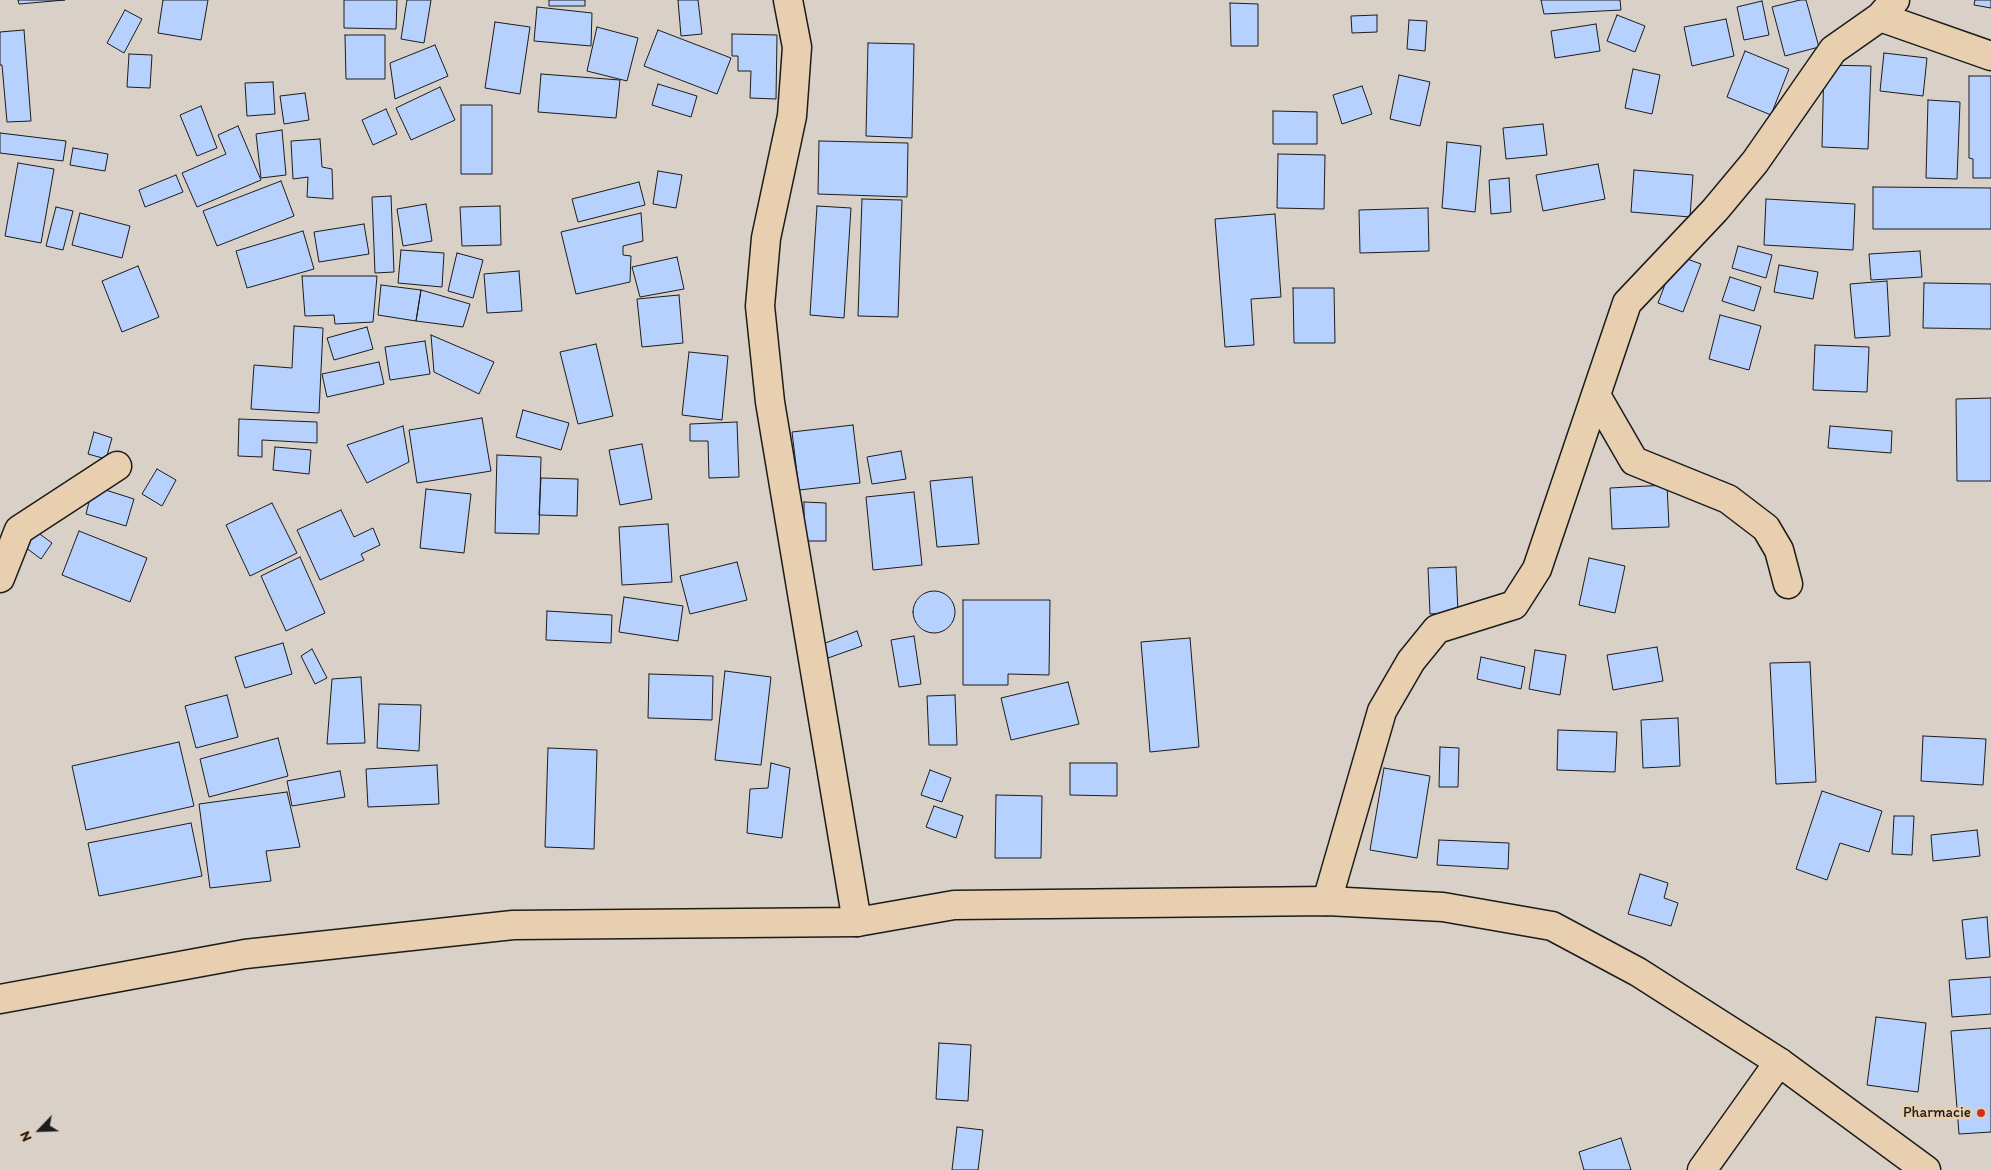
<!DOCTYPE html>
<style>
body{margin:0}
#map{position:relative;width:1991px;height:1170px;overflow:hidden;background:#d9d0c7;font-family:Itim,sans-serif}
canvas{display:block}
.north{position:absolute;left:15px;top:1105px;width:50px;height:50px;-webkit-text-stroke:4px #e8cfb0;paint-order:stroke;rotate:246deg;font-size:14px;font-weight:700;line-height:20px;text-align:center;color:#1c1c1c}
.north::after{content:'';display:block;margin:auto;width:18px;height:22px;background:#1c1c1c;clip-path:polygon(50% 0,100% 100%,50% 72%,0 100%)}
</style>
<div id="map">
<canvas width="1991" height="1170"></canvas>
<div class="north">N</div>
</div>
<script>
const ctx = document.querySelector('canvas').getContext('2d');
ctx.lineJoin = 'round';
function paint(path, color) { ctx.fillStyle = color; ctx.fill(path, 'evenodd'); }
const shape = rows => new Path2D(rows.map(r => 'M' + r).join(''));
function trace(path, color, width, dash) { ctx.strokeStyle = color; ctx.lineWidth = width; ctx.lineCap = dash ? 'butt' : 'round'; ctx.setLineDash(dash || []); ctx.stroke(path); }
function label(font, color, halo, rows, align = 'center') {
  ctx.font = font + ' Itim,sans-serif'; ctx.lineWidth = 5; ctx.setLineDash([]); ctx.textBaseline = 'middle'; ctx.strokeStyle = halo; ctx.fillStyle = color; for (const [text, x, y, turn = 0] of rows) {
    ctx.save(); ctx.translate(x, y); ctx.rotate((+turn || 0) * Math.PI / 180); ctx.textAlign = isNaN(turn) ? turn : align; if (halo) ctx.strokeText(text, 0, 0); ctx.fillText(text, 0, 0); ctx.restore();
  }
}
const building = shape([
 [18,0,65,0,19,4,18,0],
 [163,0,208,0,201,40,158,33,163,0],
 [344,0,397,0,396,29,344,28,344,0],
 [407,0,431,0,424,43,401,39,407,0],
 [549,0,585,0,585,6,549,6,549,0],
 [678,0,698,0,702,34,681,36,678,0],
 [1541,0,1620,0,1621,10,1544,14,1541,0],
 [1800,0,1806,0,1819,47,1785,56,1772,7,1800,0],
 [1975,0,1991,0,1991,8,1974,5,1975,0],
 [1762,1,1769,35,1744,40,1737,7,1762,1],
 [1230,3,1258,4,1258,46,1231,46,1230,3],
 [537,7,592,13,591,46,534,41,537,7],
 [125,10,142,19,124,53,107,43,125,10],
 [1377,15,1377,32,1352,33,1351,16,1377,15],
 [1617,15,1645,26,1635,52,1607,41,1617,15],
 [1726,19,1734,56,1692,66,1684,27,1726,19],
 [1409,20,1427,21,1425,51,1407,49,1409,20],
 [495,22,530,27,520,94,485,88,495,22],
 [1596,24,1600,51,1555,58,1551,31,1596,24],
 [597,27,638,38,627,81,587,71,597,27],
 [24,30,31,121,7,122,2,65,0,65,0,32,24,30],
 [658,30,731,58,717,94,644,66,658,30],
 [732,34,777,35,776,99,750,98,751,71,738,71,738,56,732,56,732,34],
 [345,35,385,35,385,79,346,79,345,35],
 [868,43,914,44,912,138,866,136,868,43],
 [435,45,448,76,395,99,390,63,435,45],
 [1745,51,1789,69,1771,115,1727,97,1745,51],
 [1884,53,1927,58,1923,96,1880,91,1884,53],
 [129,54,152,55,150,88,127,87,129,54],
 [1824,65,1871,66,1868,149,1822,147,1824,65],
 [1633,69,1660,75,1652,114,1625,108,1633,69],
 [541,74,620,80,616,118,538,112,541,74],
 [1399,75,1430,82,1420,126,1390,119,1399,75],
 [1969,76,1991,76,1991,178,1973,178,1973,159,1969,158,1969,76],
 [273,82,275,114,247,116,245,83,273,82],
 [658,84,697,96,691,117,652,105,658,84],
 [1362,86,1372,114,1342,124,1333,95,1362,86],
 [440,87,455,120,411,140,396,108,440,87],
 [305,93,309,120,284,124,280,96,305,93],
 [1928,100,1960,102,1957,179,1926,178,1928,100],
 [461,105,492,105,492,174,461,174,461,105],
 [201,106,217,148,197,156,180,115,201,106],
 [386,109,397,134,373,145,362,120,386,109],
 [1273,111,1317,112,1317,144,1273,144,1273,111],
 [1543,124,1547,155,1506,159,1503,128,1543,124],
 [238,126,261,180,197,207,182,173,226,154,218,135,238,126],
 [282,130,286,175,261,178,256,134,282,130],
 [0,133,66,141,63,161,0,153,0,133],
 [320,139,322,167,332,169,333,199,307,197,308,177,293,179,291,141,320,139],
 [819,141,908,143,907,197,818,194,819,141],
 [1447,142,1481,146,1475,212,1442,208,1447,142],
 [73,148,108,154,105,171,70,165,73,148],
 [1278,154,1325,155,1324,209,1277,208,1278,154],
 [18,163,54,169,41,243,5,236,18,163],
 [1598,164,1605,199,1543,211,1536,175,1598,164],
 [1634,170,1693,175,1690,217,1631,212,1634,170],
 [658,171,682,175,676,208,653,204,658,171],
 [176,175,183,192,145,207,139,190,176,175],
 [1509,178,1511,212,1491,214,1489,180,1509,178],
 [281,181,294,216,217,246,203,211,281,181],
 [639,182,645,205,578,222,572,199,639,182],
 [1873,187,1991,188,1991,229,1873,229,1873,187],
 [391,196,394,272,375,273,372,197,391,196],
 [862,199,902,200,898,317,858,316,862,199],
 [1766,199,1855,204,1853,250,1764,245,1766,199],
 [426,204,432,241,403,246,397,209,426,204],
 [500,206,501,245,462,246,460,207,500,206],
 [817,206,851,208,844,318,810,315,817,206],
 [56,207,73,211,63,250,46,246,56,207],
 [1428,208,1429,251,1360,253,1359,210,1428,208],
 [80,213,130,226,122,258,72,245,80,213],
 [641,213,643,241,623,246,623,255,631,256,630,282,576,294,561,232,641,213],
 [1275,214,1281,297,1251,299,1254,345,1225,347,1215,219,1275,214],
 [364,224,369,254,319,262,314,232,364,224],
 [303,231,314,269,247,288,236,251,303,231],
 [1738,246,1772,255,1766,278,1732,268,1738,246],
 [401,250,444,253,442,287,398,283,401,250],
 [1920,251,1922,277,1871,280,1869,254,1920,251],
 [457,253,483,260,473,298,448,291,457,253],
 [1676,255,1701,264,1683,312,1658,303,1676,255],
 [677,257,684,289,640,297,632,267,677,257],
 [1779,265,1818,272,1813,299,1774,292,1779,265],
 [138,266,159,317,122,332,102,281,138,266],
 [519,271,522,311,487,313,484,274,519,271],
 [302,276,377,276,373,322,335,324,334,315,305,316,302,276],
 [1730,277,1761,287,1754,311,1722,301,1730,277],
 [1887,281,1890,336,1855,338,1850,284,1887,281],
 [1924,283,1991,284,1991,329,1923,328,1924,283],
 [381,285,421,290,416,321,378,315,381,285],
 [1293,288,1334,288,1335,343,1294,343,1293,288],
 [421,290,470,304,463,327,416,321,421,290],
 [679,295,683,343,642,347,637,299,679,295],
 [1720,315,1761,326,1749,370,1709,359,1720,315],
 [294,326,323,328,319,413,251,409,254,365,292,368,294,326],
 [367,327,373,349,334,360,327,338,367,327],
 [431,335,494,362,479,394,434,372,431,335],
 [425,341,430,374,390,380,385,347,425,341],
 [596,344,613,416,578,424,560,352,596,344],
 [1815,345,1869,347,1867,392,1813,390,1815,345],
 [689,352,728,356,722,420,682,415,689,352],
 [379,362,384,384,327,397,322,374,379,362],
 [1991,398,1991,481,1957,481,1956,399,1991,398],
 [523,410,569,423,561,450,516,437,523,410],
 [482,418,491,471,417,483,409,430,482,418],
 [239,419,317,422,317,443,262,440,262,457,238,456,239,419],
 [737,422,739,477,709,478,708,441,690,441,690,424,737,422],
 [853,425,860,483,799,490,792,432,853,425],
 [403,426,409,462,367,483,347,445,403,426],
 [1830,426,1892,431,1891,453,1828,448,1830,426],
 [94,432,112,438,106,459,88,454,94,432],
 [642,444,652,499,620,505,609,450,642,444],
 [275,447,311,450,309,474,273,470,275,447],
 [901,451,906,479,872,484,867,457,901,451],
 [497,455,541,457,539,534,495,533,497,455],
 [157,469,176,480,162,506,142,494,157,469],
 [972,477,979,544,937,547,930,481,972,477],
 [541,478,578,479,577,516,539,515,541,478],
 [1667,485,1669,527,1612,529,1610,488,1667,485],
 [93,486,134,499,126,526,86,514,93,486],
 [426,489,471,494,464,553,420,548,426,489],
 [914,492,922,565,873,570,866,497,914,492],
 [804,502,826,503,826,541,804,541,804,502],
 [272,503,297,553,250,576,226,525,272,503],
 [341,510,354,537,373,528,380,545,361,554,364,560,320,580,297,530,341,510],
 [668,524,672,582,622,585,619,527,668,524],
 [79,531,147,558,130,602,62,575,79,531],
 [37,532,52,543,41,559,25,547,37,532],
 [300,557,325,613,286,631,261,576,300,557],
 [1589,558,1625,566,1615,613,1579,605,1589,558],
 [737,562,747,600,690,614,680,576,737,562],
 [1456,567,1458,612,1430,614,1428,568,1456,567],
 '913 612a21 21 0 1 1 42 0a21 21 0 1 1-42 0Z',
 [624,597,683,606,678,641,619,632,624,597],
 [963,600,1050,600,1049,675,1008,674,1008,685,963,685,963,600],
 [547,611,612,615,611,643,546,640,547,611],
 [857,631,862,646,828,658,823,644,857,631],
 [914,636,921,684,899,687,891,640,914,636],
 [1190,638,1199,747,1150,752,1141,642,1190,638],
 [283,643,292,674,245,688,235,657,283,643],
 [1657,647,1663,681,1613,690,1607,655,1657,647],
 [312,649,327,678,315,684,301,656,312,649],
 [1535,650,1566,655,1560,695,1529,689,1535,650],
 [1481,657,1525,667,1521,689,1477,679,1481,657],
 [1810,662,1816,782,1776,784,1770,663,1810,662],
 [725,671,771,677,761,765,715,760,725,671],
 [649,674,713,676,712,720,648,718,649,674],
 [361,677,365,743,327,744,332,679,361,677],
 [1068,682,1079,724,1011,740,1001,698,1068,682],
 [227,695,238,737,196,748,185,706,227,695],
 [955,695,957,745,929,745,927,696,955,695],
 [379,704,421,705,419,751,377,748,379,704],
 [1678,718,1680,766,1643,768,1641,720,1678,718],
 [1558,730,1617,732,1615,772,1557,770,1558,730],
 [1923,736,1986,739,1983,785,1921,781,1923,736],
 [278,738,288,776,209,797,200,759,278,738],
 [179,742,194,806,86,830,72,766,179,742],
 [1440,747,1459,748,1458,787,1439,787,1440,747],
 [548,748,597,750,594,849,545,847,548,748],
 [771,763,790,768,782,838,747,833,750,789,768,788,771,763],
 [1070,763,1117,763,1117,796,1070,795,1070,763],
 [437,765,439,804,368,807,366,769,437,765],
 [1384,768,1430,776,1417,858,1370,850,1384,768],
 [930,770,951,778,942,802,921,795,930,770],
 [340,771,345,797,292,806,287,781,340,771],
 [1822,791,1882,811,1869,852,1840,843,1827,880,1796,869,1822,791],
 [287,792,300,847,266,851,271,881,210,888,199,804,287,792],
 [996,795,1042,796,1041,858,995,858,996,795],
 [934,806,963,816,956,838,926,827,934,806],
 [1894,816,1914,816,1912,855,1892,854,1894,816],
 [191,823,202,876,99,896,88,843,191,823],
 [1977,830,1980,856,1933,861,1931,835,1977,830],
 [1439,840,1509,843,1508,869,1437,865,1439,840],
 [1640,874,1668,883,1664,898,1678,903,1671,926,1628,914,1640,874],
 [1987,917,1990,957,1966,959,1962,920,1987,917],
 [1991,977,1991,1014,1952,1017,1949,980,1991,977],
 [1876,1017,1926,1023,1918,1092,1867,1085,1876,1017],
 [1991,1028,1991,1132,1959,1134,1951,1031,1991,1028],
 [939,1043,971,1045,968,1101,936,1099,939,1043],
 [957,1127,983,1130,978,1170,952,1170,957,1127],
 [1621,1138,1631,1170,1584,1170,1579,1152,1621,1138]
]);
paint(building, '#b6d1fe');
trace(building, '#1c1c1c', 1);
const minor = shape([
 [788,0,797,47,792,116,766,238,760,306,770,402,857,922],
 [1880,17,1991,56],
 [1597,397,1634,461,1728,499,1766,528,1779,550,1788,584],
 [0,578,19,530,117,466],
 [1327,901,1382,711,1411,661,1437,629,1514,605,1537,569,1627,303,1715,210,1755,162,1833,50,1880,17,1895,0],
 [1702,1170,1779,1062]
]);
const secondary = shape([
 [0,999,245,954,513,925,857,922,954,905,1327,901,1443,907,1552,926,1638,972,1779,1062,1926,1170]
]);
trace(minor, '#1c1c1c', 31);
trace(secondary, '#1c1c1c', 31);
trace(minor, '#e8cfb0', 28);
trace(secondary, '#e8cfb0', 28);
for (const [x, y, r, color] of [
 [1981,1113,5,"#c8321e"]
]) { const dot = new Path2D(); dot.arc(x, y, r, 0, 2 * Math.PI); ctx.fillStyle = color; ctx.fill(dot); trace(dot, '#e8cfb0', 2); }
label('15px', '#1c1c1c', '#e8cfb0', [
 ["Pharmacie",1971,1113]
], 'right');
</script>
